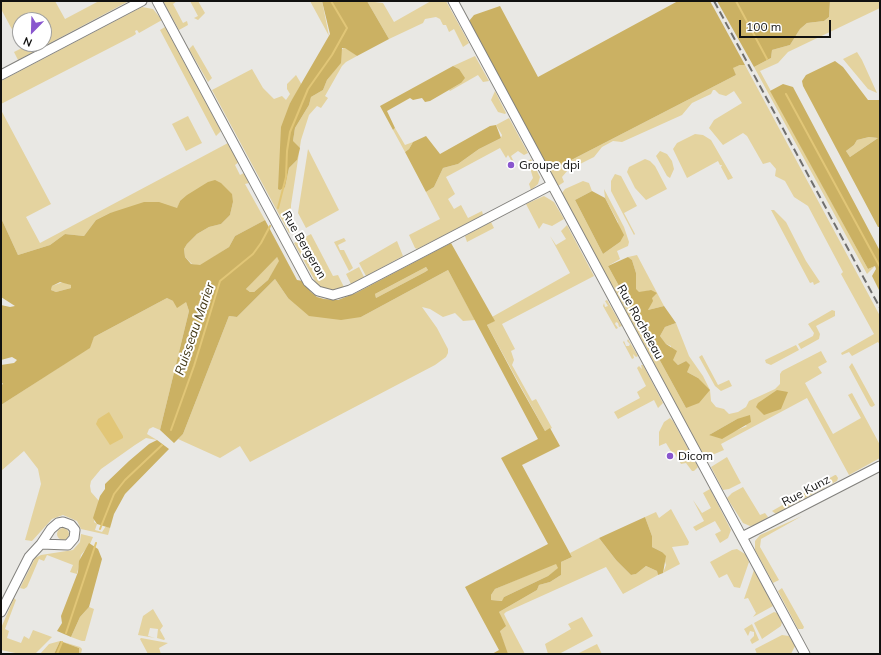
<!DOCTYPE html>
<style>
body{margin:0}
#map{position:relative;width:881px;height:655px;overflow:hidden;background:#e9e8e4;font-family:Mulish,sans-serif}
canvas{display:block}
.frame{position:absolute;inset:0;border:2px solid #111110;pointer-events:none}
.north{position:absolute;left:12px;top:12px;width:40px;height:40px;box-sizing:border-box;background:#fff;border:1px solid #a0a09f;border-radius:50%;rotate:203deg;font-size:11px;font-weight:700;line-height:16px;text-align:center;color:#111110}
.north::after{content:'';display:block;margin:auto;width:14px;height:18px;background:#8956ce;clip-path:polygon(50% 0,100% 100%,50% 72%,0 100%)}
.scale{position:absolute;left:739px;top:20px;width:92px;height:18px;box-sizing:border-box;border:2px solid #111110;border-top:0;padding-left:5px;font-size:12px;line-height:14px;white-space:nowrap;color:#111110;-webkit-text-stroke:3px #fff;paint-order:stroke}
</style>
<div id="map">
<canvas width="881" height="655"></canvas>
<div class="frame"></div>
<div class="north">N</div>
<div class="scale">100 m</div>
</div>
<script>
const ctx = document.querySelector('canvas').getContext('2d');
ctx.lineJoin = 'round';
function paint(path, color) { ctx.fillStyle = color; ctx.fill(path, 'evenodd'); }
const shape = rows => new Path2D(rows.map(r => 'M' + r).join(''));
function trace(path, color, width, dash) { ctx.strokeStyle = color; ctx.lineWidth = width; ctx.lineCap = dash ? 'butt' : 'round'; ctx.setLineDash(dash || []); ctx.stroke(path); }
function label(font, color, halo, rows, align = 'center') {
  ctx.font = font + ' Mulish,sans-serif'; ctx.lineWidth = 4; ctx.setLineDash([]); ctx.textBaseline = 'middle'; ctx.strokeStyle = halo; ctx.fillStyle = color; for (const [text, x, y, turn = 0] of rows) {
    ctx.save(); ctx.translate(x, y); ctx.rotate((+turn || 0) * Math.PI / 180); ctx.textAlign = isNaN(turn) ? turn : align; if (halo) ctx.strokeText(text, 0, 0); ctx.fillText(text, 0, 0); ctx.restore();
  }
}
paint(shape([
 [1,1,55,1,65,19,99,1,129,1,18,60,14,52,22,48,1,9],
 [20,20,44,20,44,44,20,44],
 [163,1,177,1,173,4,183,23,187,21,188,25,179,30],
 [190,1,198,1,205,13,198,20,194,18,198,16],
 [310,1,322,1,329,36],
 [367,1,383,3,394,22,431,1,446,1,469,43,463,47,454,29,449,32,446,25,443,25,440,19,436,17,425,19,423,23,389,39],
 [830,1,880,1,880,8,788,52,778,63,760,71,868,269,875,266,867,274,754,67,771,58,772,50,790,45,800,29,807,23,824,21,829,17],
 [142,7,153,9,162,20,139,33,137,30,135,31,136,34,133,36,1,104,1,81],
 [165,27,221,131,216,136,160,30],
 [193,45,212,78,208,82,189,49],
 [345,47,357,56,346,62,342,66,325,96,328,98,321,108,317,106,309,115,301,140,291,205,291,219,294,229,289,233,212,90,252,69,263,88,274,99,282,96,286,100,290,94,287,89,287,84,296,75,302,85,290,103,285,187,289,168,297,160,293,141,295,128,309,105,311,97,323,90,327,80,340,63,341,50],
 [857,52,862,60,877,93,868,89,843,59],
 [475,56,489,81,483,82,478,75,450,91,449,90,461,83,459,69,453,66],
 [740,65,745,65,880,316,880,345,878,342,852,356,849,352,842,355,841,353,874,334,841,274,843,272,808,206,794,197,785,181,775,176,776,169,770,162,763,164,747,136,743,133,723,145,709,128,714,120,742,103,734,91,726,96,719,94,715,90,713,90,711,94,692,103,682,115,622,142,613,141,602,147,594,157,568,170,562,177,564,182,558,186,550,171,736,75,732,68],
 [495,91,506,113,505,114,498,112,491,100],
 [1,110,51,204,26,217,40,243,228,143,239,162,235,165,240,175,244,173,249,183,245,184,265,220,235,236,229,247,200,266,192,264,185,257,184,249,187,244,197,234,209,227,221,224,230,215,233,202,180,201,177,209,170,206,110,213,96,220,84,236,65,234,50,245,18,255,1,218],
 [188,116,202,143,186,151,172,124],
 [509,118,528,153,524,155,518,151,511,156,514,162,513,163,508,155,506,158,500,148,446,177,455,194,448,199,454,209,461,205,468,218,482,211,483,215,417,249,415,248,409,235,440,219,426,192,434,187,443,168,458,164,479,149,501,138,502,135,496,125],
 [395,128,405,145,413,142,409,149,405,152,393,130],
 [695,134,703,135,711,140,733,178,728,180,721,167,722,165,720,165,718,161,687,178,673,149,677,143],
 [869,137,878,138,850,157,846,151,854,145,857,140],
 [308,149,339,210,306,228,298,213],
 [660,151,667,154,672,161,674,169,670,178,667,176,656,156],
 [531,159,540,177,538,184,531,190,529,184,533,178,528,161],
 [645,159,650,161,655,166,667,189,646,200,635,188,627,172,629,167],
 [615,174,621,176,637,206,624,213,635,234,634,235,611,191,611,181],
 [583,181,589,183,592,191,575,200,603,254,620,242,618,222,605,198,604,189,624,227,629,242,628,246,617,251,620,259,608,266,686,408,698,378,687,372,686,361,678,365,672,360,671,346,666,344,660,336,665,327,676,323,689,356,703,376,710,390,711,401,716,407,724,409,729,414,738,412,746,407,749,401,775,389,780,384,780,374,782,371,821,351,827,362,818,367,822,373,805,383,833,434,861,418,848,395,852,393,880,445,880,458,849,475,807,398,721,444,724,450,705,458,562,193,565,189],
 [737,419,747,426,732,432,709,435],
 [544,196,554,202,564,219,552,226,543,223,539,229,526,204],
 [771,210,774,210,786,222,806,261,820,282,814,285,813,282,810,283],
 [491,222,494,228,467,242,465,236],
 [567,225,594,276,502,324,515,349,511,351,514,360,512,365,532,401,536,399,552,428,545,431,487,325,494,321,492,317,570,273,550,236,556,245,566,239,561,231],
 [311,234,333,276,338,275,344,287,331,290,319,286,315,281,294,243],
 [344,238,346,241,338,245,340,250,344,250,353,268,349,271,334,242],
 [397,241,403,256,366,276,359,263],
 [637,255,664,306,648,310,652,298,651,290,639,293,635,289,636,273,632,260,628,257],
 [276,256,280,261,268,280,254,292,250,292,246,289],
 [359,267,364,277,351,284,346,274],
 [426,267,428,270,425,272,376,298,375,294],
 [448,270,475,320,463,321,455,313,443,317,430,309,422,307,437,328,448,349,448,353,446,357,435,365,250,462,240,446,220,458,178,439,183,434,229,316,237,317,275,279,288,298,361,317],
 [63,282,72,285,71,288,56,292,51,290,52,286],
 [167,298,173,301,186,302,189,311,160,430,153,427,149,429,147,434,157,440,146,438,135,445,101,469,91,481,90,486,91,492,99,501,94,522,97,524,95,530,102,532,106,526,110,528,108,535,81,529,77,521,63,515,52,519,32,541,25,540,41,484,38,469,24,451,1,471,1,405,89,348,94,337],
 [607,300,622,326,619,327,618,323,616,322,615,324,618,328,616,329,603,306,604,303,605,307,608,306,605,301],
 [832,310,835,311,835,316,816,326,820,334,819,339,801,349,798,344,813,336,814,333,808,324],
 [628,339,638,356,636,357,633,354,634,358,632,359,623,342,624,341,626,346,629,346,630,344,627,341],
 [796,345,799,350,771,365,766,363,765,360],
 [702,355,718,385,729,380,732,386,721,391,715,386,699,357],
 [852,363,875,405,872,407,870,406,849,367],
 [641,365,643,365,663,403,658,408,654,400,618,419,614,412,640,398,637,392,646,386,637,368,639,366,642,369],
 [670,418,673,421,698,467,694,471,692,471,686,463,681,464,674,452,672,453,666,443,659,446,659,432,664,422],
 [727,457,741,483,729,489,723,490,711,467],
 [835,475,836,475,838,478,837,481,776,514,772,511],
 [743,487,760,515,765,513,768,517,756,525,750,526,743,523,727,498,732,493],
 [710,489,731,530,728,538,720,543,715,534,721,531,715,521,696,531,693,527,704,521,693,500,702,513,711,508,703,493],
 [671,509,689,542,688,545,672,547,680,564,663,573,666,565,662,552,652,547,652,536,645,517,656,512,659,518],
 [802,516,761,539,760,547,779,580,773,583,755,550,755,541,760,535],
 '57 534a6 6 0 1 1 12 0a6 6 0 1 1-12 0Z',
 [81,534,93,537,90,544,81,555,77,574,70,572,73,565,47,555,44,561,39,559,27,587,24,589,20,588,35,558,41,555,73,550,80,542],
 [599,538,616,560,631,575,636,574,646,566,657,571,658,575,623,594,606,567,506,612,504,614,507,620,525,654,507,654,500,631,499,612,537,590,539,585,550,582,561,575,561,562,572,557,570,553],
 [737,549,745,554,749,562,740,588,734,587,727,574,719,578,710,562,732,550],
 [556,563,559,568,548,576,504,597,503,601,491,600,491,595,495,589],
 [754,570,773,606,753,617,756,613,748,598,744,599],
 [782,588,804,627,803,629,798,629,778,591],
 [14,598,16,600,5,629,9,631,7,638,21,643,24,636,29,639,33,630,52,637,35,654,20,654,1,650,1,628],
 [89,607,94,609,85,641,82,641,71,637,80,617],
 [153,609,163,626,160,630,165,639,164,640,157,638,158,629,150,628,148,636,155,638,138,635,143,616],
 [774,612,777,613,782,622,781,626,762,639,754,623],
 [582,617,593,636,559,654,548,654,545,644,571,629,568,624],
 [752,624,759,640,752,644,750,640,754,636,754,632,750,631,748,636,744,629],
 [782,635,789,636,795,646,791,654,757,654,755,649],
 [140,639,141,638,168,643,159,648,161,654,148,654],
 [60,641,54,654,40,654,49,644,60,641,80,647,82,649,81,654,79,654,79,648],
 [597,644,602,654,577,654]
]), '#e4d39f');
paint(shape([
 [322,1,367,1,389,39,357,56,345,48,342,48,341,63,327,80,323,90,311,97,309,105,295,128,293,141,300,148,297,160,289,168,285,187,280,190,278,189,281,127,290,103,330,34],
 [678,1,710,1,745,65,740,65,733,68,736,75,550,171,469,21,474,15,500,6,538,77],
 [717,1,830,1,829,17,824,21,807,23,800,29,790,45,772,50,771,58,754,67],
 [835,61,843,67,868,100,880,100,880,227,878,227,803,86,802,81,806,75],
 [869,137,878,138,850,157,846,151,854,145,857,140],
 [453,66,459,69,465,78,461,83,430,101,425,102,422,98,413,100,410,98,387,111,395,128,393,130,380,106],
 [783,84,793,87,880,251,880,292,872,276,876,269,875,266,868,269,770,91],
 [496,125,501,138,479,149,458,164,443,168,434,187,426,192,405,152,409,149,413,142,426,136,440,154,490,126],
 [215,180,221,183,232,194,233,202,230,215,221,224,209,227,197,234,187,244,184,249,185,257,191,264,200,265,229,247,235,236,265,220,297,280,303,281,311,292,317,297,324,299,338,300,356,293,451,243,495,321,487,325,518,383,545,431,550,428,560,446,522,465,572,557,561,562,561,575,550,582,539,585,537,590,499,612,506,626,500,631,508,654,492,654,499,650,465,587,548,544,501,458,538,439,448,270,361,317,341,320,309,316,288,298,275,279,237,317,229,316,183,434,174,443,160,430,189,311,186,302,177,308,173,301,167,298,94,337,90,348,1,405,1,385,3,384,1,382,1,365,14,363,17,360,12,357,1,360,1,305,10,307,15,306,1,297,1,218,18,255,50,245,65,234,84,236,96,220,110,213,144,202,159,202,177,208,180,201,187,195,208,182],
 [277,257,279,261,268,280,254,292,250,292,246,289],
 [426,267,428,270,425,272,376,298,375,294],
 [60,282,71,285,71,288,56,292,51,290,52,286],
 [556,564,558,568,548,576,504,597,502,601,491,600,491,595,495,589],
 [592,191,605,198,624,235,620,242,603,254,575,200],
 [628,257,632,260,636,273,636,289,639,292,651,290,657,293,652,298,653,301,648,310,664,306,676,323,665,327,660,336,666,344,677,351,673,360,678,365,686,361,690,365,687,372,698,378,710,390,699,403,686,408,608,266],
 [777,390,788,392,781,409,764,415,756,407,758,403],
 [750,415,751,422,722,439,709,435,737,419],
 [157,440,169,449,125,494,114,514,110,528,97,524,93,518,100,496,105,489,105,484,129,461,149,444],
 [645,517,652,536,652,547,662,552,666,556,663,573,658,575,657,571,646,566,636,574,631,575,616,560,599,538],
 [89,543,98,549,102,559,89,607,80,617,71,637,57,631,62,623,61,616,78,572,79,561],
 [60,641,79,648,79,654,54,654]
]), '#cbb163');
paint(shape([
 [109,412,123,436,123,438,110,445,96,424,98,419]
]), '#e1c677');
trace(shape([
 [736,1,767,59],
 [786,94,880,267],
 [278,208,286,177,287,151,290,132,308,89,332,55,347,28,331,1],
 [171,430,194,366,220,281,253,254,261,243,270,226],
 [100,529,114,494,125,480,162,445],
 [66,633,96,543],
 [57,654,62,642]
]), '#e1c677', 2);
const minor = shape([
 [157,1,308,282,318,291,333,295,350,290,551,185],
 [453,1,805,654],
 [1,75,142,1],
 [742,537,880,466],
 [1,612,29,557,41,544,51,529,58,523,63,522,71,525,75,530,74,538,68,545,41,544]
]);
trace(minor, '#82817d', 11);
trace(minor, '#fff', 9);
trace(shape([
 [714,1,880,308]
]), '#706f6d', 2, [8, 4]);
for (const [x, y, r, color] of [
 [511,165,4,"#8956ce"],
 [670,456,4,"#8956ce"]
]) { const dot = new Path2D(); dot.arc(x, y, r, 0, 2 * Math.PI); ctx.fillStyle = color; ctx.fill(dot); trace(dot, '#fff', 1.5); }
label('12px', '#111110', '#fff', [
 ["Groupe dpi",519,165],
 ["Dicom",678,456]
], 'left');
label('12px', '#111110', '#fff', [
 ["Rue Bergeron",304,245,60],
 ["Rue Rocheleau",640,322,61],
 ["Rue Kunz",806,491,-28]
]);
label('italic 13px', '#423714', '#fff', [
 ["Ruisseau Marier",195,329,-71]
]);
</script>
